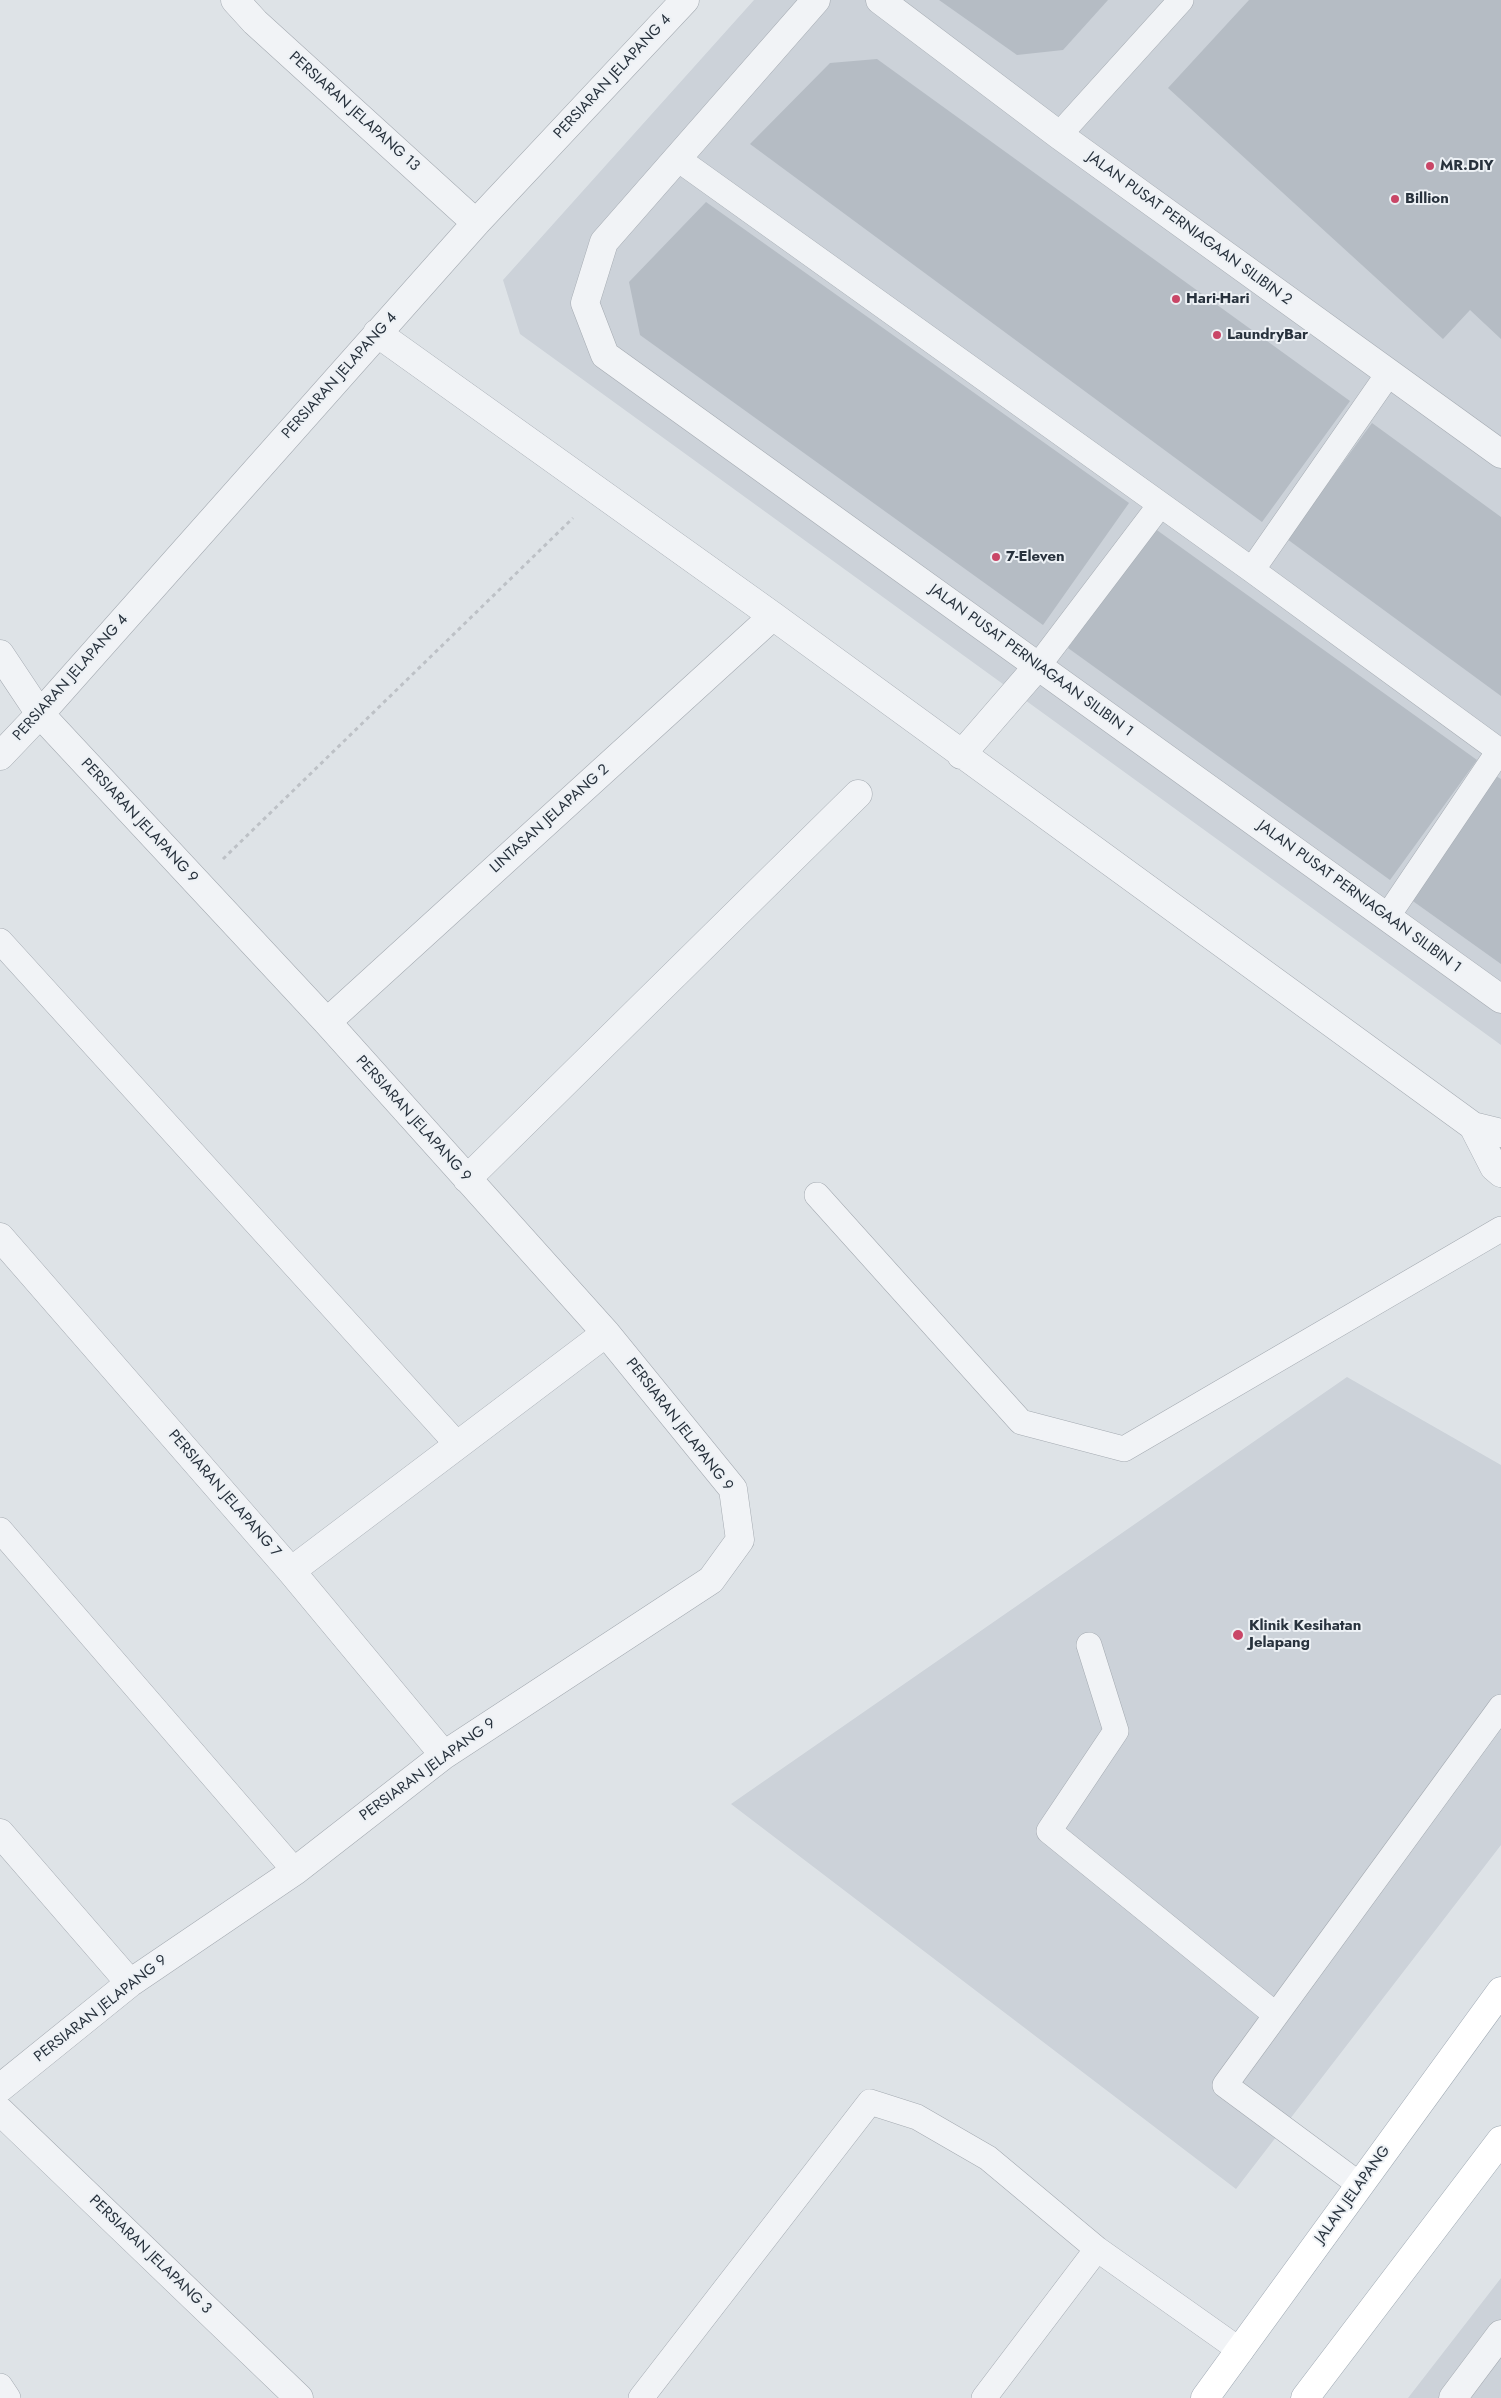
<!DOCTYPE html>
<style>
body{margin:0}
canvas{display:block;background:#dee3e7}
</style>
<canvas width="1501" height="2398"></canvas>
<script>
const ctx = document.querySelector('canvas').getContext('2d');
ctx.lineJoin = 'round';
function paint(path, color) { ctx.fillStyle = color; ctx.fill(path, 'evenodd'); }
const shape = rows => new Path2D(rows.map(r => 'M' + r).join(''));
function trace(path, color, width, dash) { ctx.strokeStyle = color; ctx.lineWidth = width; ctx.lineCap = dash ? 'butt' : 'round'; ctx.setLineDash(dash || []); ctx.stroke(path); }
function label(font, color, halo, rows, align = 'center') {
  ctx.font = font + ' Jost,sans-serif'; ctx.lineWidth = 4; ctx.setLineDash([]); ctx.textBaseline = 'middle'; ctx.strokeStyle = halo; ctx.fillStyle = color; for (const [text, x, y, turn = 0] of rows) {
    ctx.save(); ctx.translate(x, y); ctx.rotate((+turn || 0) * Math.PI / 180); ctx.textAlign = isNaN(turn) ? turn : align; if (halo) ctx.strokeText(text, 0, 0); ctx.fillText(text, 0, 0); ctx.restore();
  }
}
paint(shape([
 [754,0,1501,0,1501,1045,520,334,503,280],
 [1347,1377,1501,1465,1501,1845,1236,2189,731,1804],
 [1501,2278,1501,2398,1408,2398]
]), '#ccd2d9');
paint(shape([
 [939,0,1108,0,1063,50,1017,55],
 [1249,0,1501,0,1501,339,1470,310,1443,339,1168,88],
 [877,59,1350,401,1262,522,750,144,830,63],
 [706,202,1129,503,1043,625,640,335,629,282],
 [1372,423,1501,517,1501,696,1287,539],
 [1154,528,1477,760,1390,880,1068,648],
 [1496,776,1501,779,1501,964,1410,899]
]), '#b5bcc4');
const lane = shape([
 [1059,135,1181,0],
 [678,159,1252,570,1501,752],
 [1252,570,1389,373],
 [1038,666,1160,505],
 [1387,917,1499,751],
 [0,941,457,1444],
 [817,1195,1021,1422,1124,1449,1501,1229],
 [0,1530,295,1871],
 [1089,1645,1116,1731,1049,1831,1276,2015],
 [1360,2185,1225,2085,1501,1707],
 [0,2386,8,2398],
 [641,2398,870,2102,917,2117,988,2158,1097,2249,1241,2351],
 [984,2398,1097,2249]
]);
const street = shape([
 [235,0,255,22,476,223],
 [816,0,604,242,585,303,605,355,1501,999],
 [880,0,1059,135,1501,454],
 [377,333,773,616,1473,1126,1501,1133],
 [0,654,40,714,327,1022,606,1333,733,1489,740,1540,711,1580,444,1755,295,1871,130,1983,0,2088],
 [961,755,1038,666],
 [0,756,40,714,476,223,685,0],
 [327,1022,773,616],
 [1473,1126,1494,1167,1501,1173],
 [467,1179,858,794],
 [0,1237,291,1571,444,1755],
 [291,1571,606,1333],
 [0,1833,130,1983],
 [0,2111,299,2398],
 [1453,2398,1501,2334]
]);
const primary = shape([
 [1205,2398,1501,1991],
 [1305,2398,1501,2140]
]);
trace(lane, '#a4aab1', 26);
trace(street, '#a4aab1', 29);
trace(primary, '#9ea8b2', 29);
trace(shape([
 [223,859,573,518]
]), '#bdc1c6', 3, [4, 4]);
trace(lane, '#f1f3f6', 25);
trace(street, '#f1f3f6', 28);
trace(primary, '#fff', 28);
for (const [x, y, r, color] of [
 [1430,166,5,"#c94667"],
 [1395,199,5,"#c94667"],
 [1176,299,5,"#c94667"],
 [1217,335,5,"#c94667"],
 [996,557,5,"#c94667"],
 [1238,1635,6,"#c94667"]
]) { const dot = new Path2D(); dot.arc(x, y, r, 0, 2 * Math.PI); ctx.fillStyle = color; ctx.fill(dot); trace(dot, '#edf1f5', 2); }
label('15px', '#28323d', '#edf1f5', [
 ["PERSIARAN JELAPANG 4",613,77,-47],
 ["PERSIARAN JELAPANG 13",354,112,42],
 ["JALAN PUSAT PERNIAGAAN SILIBIN 2",1189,229,36],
 ["PERSIARAN JELAPANG 4",340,376,-48],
 ["JALAN PUSAT PERNIAGAAN SILIBIN 1",1031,661,36],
 ["PERSIARAN JELAPANG 4",71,678,-48],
 ["LINTASAN JELAPANG 2",550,819,-42],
 ["PERSIARAN JELAPANG 9",139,821,47],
 ["JALAN PUSAT PERNIAGAAN SILIBIN 1",1359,897,36],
 ["PERSIARAN JELAPANG 9",413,1119,48],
 ["PERSIARAN JELAPANG 9",679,1425,52],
 ["PERSIARAN JELAPANG 7",224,1494,49],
 ["PERSIARAN JELAPANG 9",428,1770,-36],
 ["PERSIARAN JELAPANG 9",101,2009,-38],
 ["JALAN JELAPANG",1353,2195,-54],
 ["PERSIARAN JELAPANG 3",150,2255,44]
]);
label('bold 15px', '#28323d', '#edf1f5', [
 ["MR.DIY",1440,166],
 ["Billion",1405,199],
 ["Hari-Hari",1186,299],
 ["LaundryBar",1227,335],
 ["7-Eleven",1006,557],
 ["Klinik Kesihatan",1249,1626],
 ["Jelapang",1249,1643]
], 'left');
</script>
